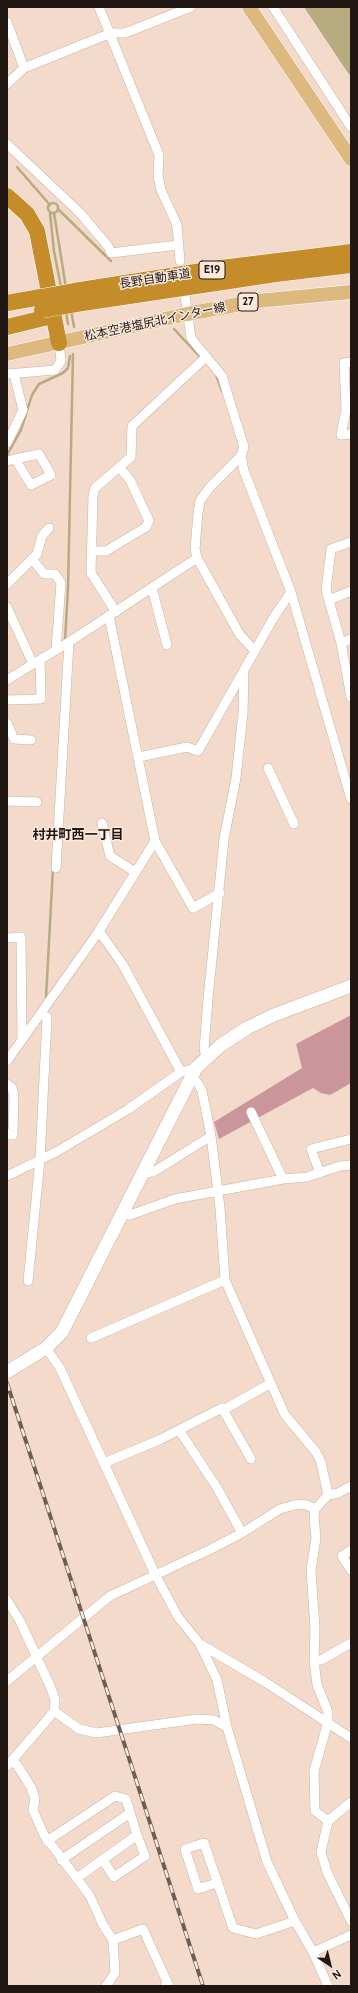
<!DOCTYPE html>
<meta charset="utf-8">
<style>
body{margin:0}
#map{position:relative;width:358px;height:1993px;overflow:hidden;background:#f3dacb;font-family:Cabin,sans-serif}
canvas{display:block}
.frame{position:absolute;inset:0;border:8px solid #201712;pointer-events:none}
.north{position:absolute;left:310px;top:1945px;width:40px;height:40px;-webkit-text-stroke:3px #fde9dc;paint-order:stroke;rotate:145deg;font-size:11px;font-weight:700;line-height:16px;text-align:center;color:#201712}
.north::after{content:'';display:block;margin:auto;width:14px;height:18px;background:#201712;clip-path:polygon(50% 0,100% 100%,50% 72%,0 100%)}
</style>
<div id="map">
<canvas width="358" height="1993"></canvas>
<div class="frame"></div>
<div class="north">N</div>
</div>
<script>
const ctx = document.querySelector('canvas').getContext('2d');
ctx.lineJoin = 'round';
function paint(path, color) { ctx.fillStyle = color; ctx.fill(path, 'evenodd'); }
const shape = rows => new Path2D(rows.map(r => 'M' + r).join(''));
function trace(path, color, width, dash) { ctx.strokeStyle = color; ctx.lineWidth = width; ctx.lineCap = dash ? 'butt' : 'round'; ctx.setLineDash(dash || []); ctx.stroke(path); }
function label(font, color, halo, rows, align = 'center') {
  ctx.font = font + ' Cabin,"Noto Sans JP",sans-serif'; ctx.lineWidth = 3; ctx.setLineDash([]); ctx.textBaseline = 'middle'; ctx.strokeStyle = halo; ctx.fillStyle = color; for (const [text, x, y, turn = 0] of rows) {
    ctx.save(); ctx.translate(x, y); ctx.rotate((+turn || 0) * Math.PI / 180); ctx.textAlign = isNaN(turn) ? turn : align; if (halo) ctx.strokeText(text, 0, 0); ctx.fillText(text, 0, 0); ctx.restore();
  }
}
paint(shape([
 [351,1015,351,1083,330,1095,321,1093,313,1088,219,1139,214,1122,302,1068,296,1044]
]), '#ca969b');
paint(shape([
 [304,7,351,7,351,77,344,67]
]), '#b6ac7f');
trace(shape([
 [17,167,50,205],
 '48 208a5 5 0 1 1 10 0a5 5 0 1 1-10 0Z',
 [58,209,111,261],
 [50,213,54,251,61,287],
 [54,213,66,288],
 [71,310,74,327],
 [66,312,68,324],
 [174,329,202,359],
 [216,375,222,391],
 [7,455,21,430,32,395,39,384,63,373,68,368,70,356],
 [65,641,68,588,73,354],
 [46,997,53,868]
]), '#b6ac7f', 2.5);
const street = shape([
 [99,7,159,155,158,176,161,190,177,225,180,261],
 [273,7,351,127],
 [7,22,24,68],
 [7,84,24,68,111,33,125,33,191,7],
 [7,144,80,213,108,246,111,253,178,245],
 [185,296,191,338,222,376,244,447,241,456,209,488,200,501,198,513,195,549,197,558,240,635,255,651],
 [351,362,344,363,346,410,341,435,351,434],
 [7,374,55,370,61,361,59,343],
 [7,443,23,410,14,374],
 [241,456,244,471,291,592,351,799],
 [7,461,15,459,39,454,51,475,31,485,15,459],
 [351,542,331,549,326,590,341,643,351,697],
 [92,551,106,551,146,527,149,521,130,480,120,468],
 [32,559,44,574,55,574,61,583,56,650],
 [7,584,37,554,42,536,49,528],
 [152,588,167,645],
 [329,600,351,591],
 [7,607,33,664],
 [116,612,91,573,93,495,95,488,131,457,132,426,206,357],
 [109,616,155,841,193,908,220,893],
 [341,643,351,639],
 [7,680,69,642,197,558],
 [7,700,41,699,40,660],
 [7,723,14,739,31,740],
 [139,757,187,747,198,751,243,672],
 [268,768,294,824],
 [7,801,37,802],
 [102,823,110,856,135,872],
 [56,868,69,642],
 [99,931,123,965,181,1072],
 [7,938,21,937,22,1038],
 [206,1057,204,1049,208,999,224,839,236,778,243,713,244,670,274,617,291,592],
 [7,1061,99,931,155,841],
 [191,1075,199,1085,202,1091,211,1136,220,1208,225,1280,285,1415,316,1452,321,1462,328,1495],
 [7,1084,12,1088,14,1095,13,1135,7,1134],
 [251,1112,283,1179],
 [320,1173,311,1149,351,1139],
 [142,1174,155,1171,211,1136],
 [7,1176,56,1152,127,1110,181,1072,196,1068],
 [122,1214,130,1215,175,1199,283,1179,307,1177,340,1166,351,1165],
 [28,1281,40,1160,47,1017],
 [91,1338,225,1280],
 [46,1348,60,1368,155,1574,178,1617,200,1644,217,1680,227,1727,267,1862,295,1921,313,1952,328,1986],
 [223,1410,271,1383],
 [179,1430,216,1486,242,1533],
 [104,1463,159,1440,222,1408,251,1459],
 [351,1550,342,1556,351,1570],
 [7,1600,20,1621,51,1688,55,1700,54,1711,47,1720,7,1766],
 [200,1644,265,1682,351,1738],
 [314,1660,321,1660,351,1643],
 [7,1681,110,1596,209,1550,242,1533,280,1509,298,1504,307,1505,315,1509],
 [54,1711,79,1729,96,1733,197,1719,214,1720,227,1727],
 [12,1761,17,1765,31,1787,35,1799,33,1810,44,1835,90,1896,103,1925,113,1940,115,1973,106,1986],
 [351,1802,328,1821,321,1852,327,1872,351,1921],
 [328,1821,315,1811,314,1771,328,1722,328,1712,317,1685,314,1660,315,1629,311,1570,316,1538,314,1517,315,1509,328,1495,338,1493,351,1486],
 [47,1841,115,1796,126,1799,137,1835,77,1878],
 [61,1860,130,1813],
 [103,1860,114,1877,145,1856,137,1835],
 [217,1883,198,1889,185,1849,204,1843,233,1928,256,1934,295,1921],
 [113,1940,143,1929,168,1984,165,1986],
 [313,1952,351,1935]
]);
const secondary = shape([
 [7,1372,46,1348,62,1332,196,1068,221,1045,247,1028,274,1015,351,986]
]);
const primary = shape([
 [249,7,351,159],
 [7,354,187,314,257,301,351,292]
]);
const highway = shape([
 [7,196,27,214,37,231,59,343],
 [74,291,221,268,351,252],
 [7,303,41,297],
 [76,304,276,274,351,265],
 [7,327,44,318]
]);
trace(street, '#cbb3a4', 10);
trace(secondary, '#cbb3a4', 14);
trace(primary, '#fff', 15);
trace(highway, '#fff', 17);
trace(street, '#fff', 9);
trace(secondary, '#fff', 13);
trace(primary, '#dcba7f', 14);
trace(highway, '#c58c2a', 16);
const rail = shape([
 [7,1383,203,1986]
]);
trace(rail, '#6c5e55', 4);
trace(rail, '#fde9dc', 2.5, [8]);
const highwayBridge = shape([
 [41,297,74,291],
 [42,310,76,304]
]);
trace(highwayBridge, '#fff', 17, []);
trace(highwayBridge, '#c58c2a', 16);
for (const [x, y, w] of [
 [212,270,26],
 [248,302,20]
]) { const box = new Path2D(); box.roundRect(x - w / 2, y - 9, w, 18, 3); ctx.fillStyle = '#fde9dc'; ctx.fill(box); trace(box, '#201712', 1); }
label('bold 11px', '#201712', null, [
 ["E19",212,270],
 ["27",248,302]
]);
label('12px', '#201712', '#fde9dc', [
 ["長野自動車道",155,279,-9],
 ["松本空港塩尻北インター線",155,322,-12]
]);
label('bold 13px', '#201712', '#fde9dc', [
 ["村井町西一丁目",78,835]
]);
</script>
